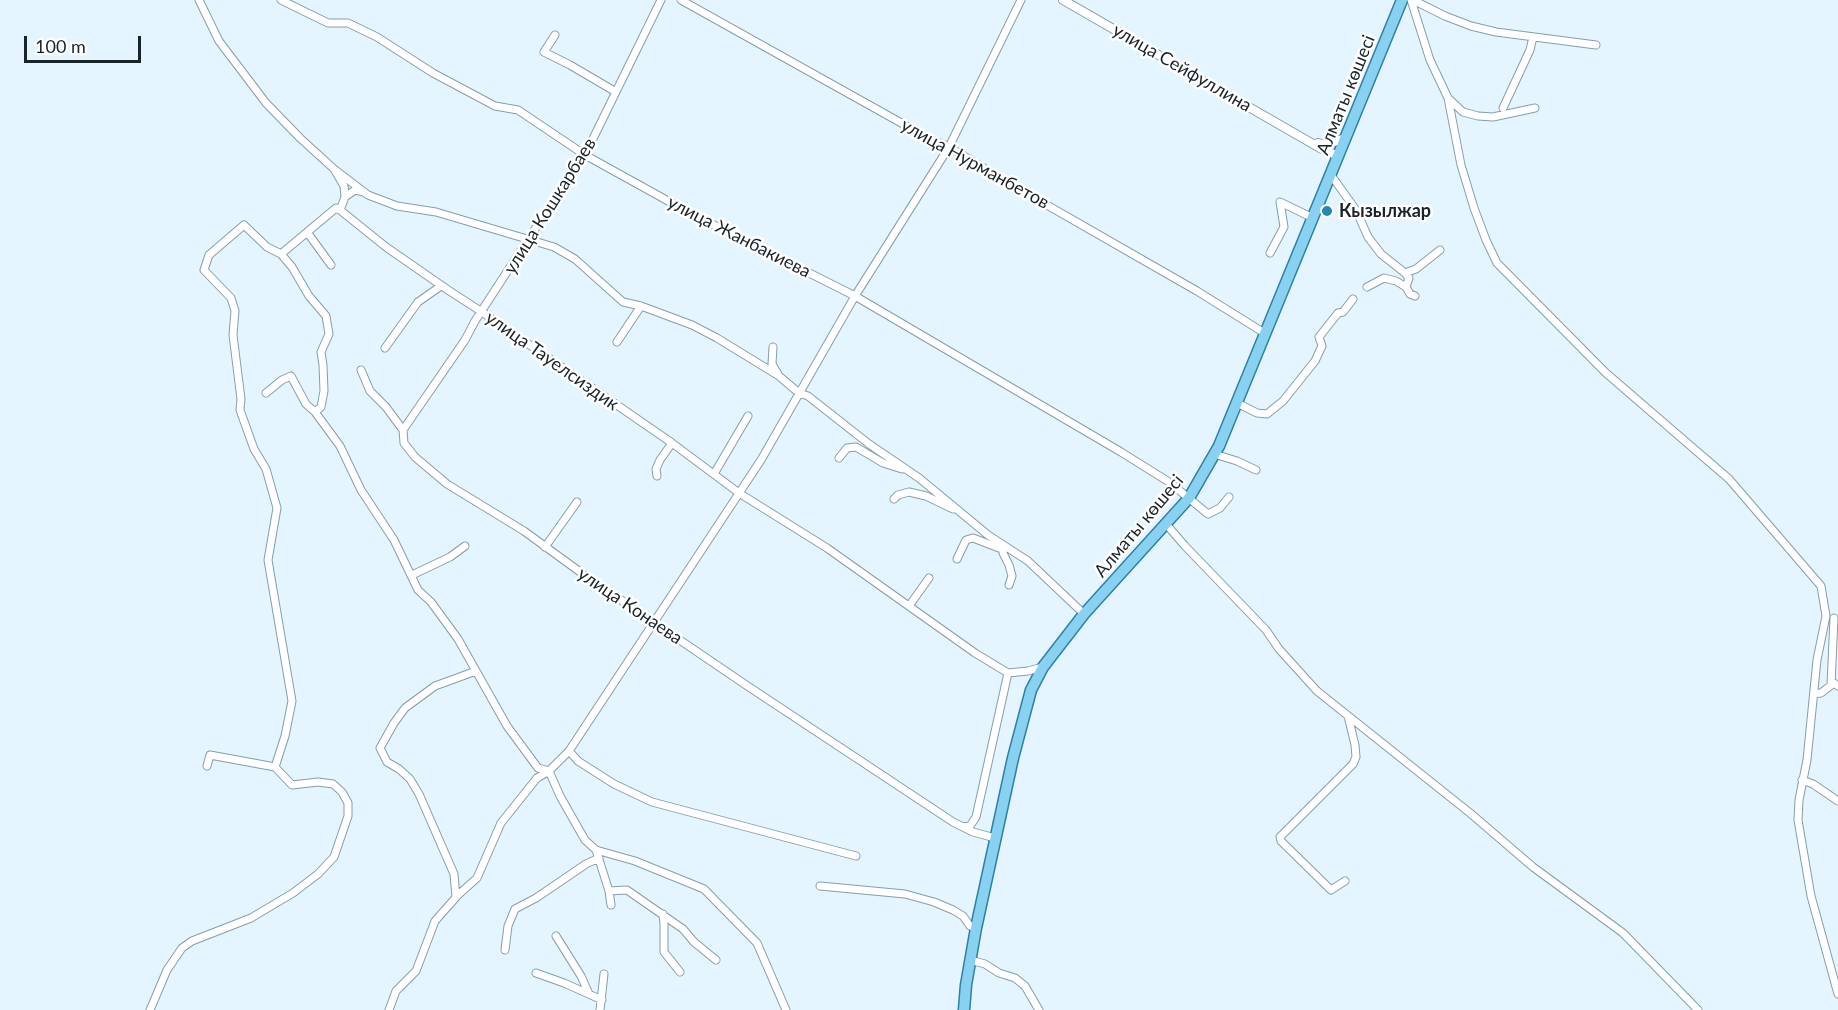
<!DOCTYPE html>
<meta charset="utf-8">
<style>
body{margin:0}
#map{position:relative;width:1838px;height:1010px;overflow:hidden;background:#e5f5ff;font-family:Lato,sans-serif}
canvas{display:block}
.scale{position:absolute;left:24px;top:36px;width:117px;height:27px;box-sizing:border-box;border:3px solid #192429;border-top:0;padding-left:8px;font-size:18px;line-height:21px;white-space:nowrap;color:#192429;-webkit-text-stroke:4px #fff;paint-order:stroke}
</style>
<div id="map">
<canvas width="1838" height="1010"></canvas>
<div class="scale">100 m</div>
</div>
<script>
const ctx = document.querySelector('canvas').getContext('2d');
ctx.lineJoin = 'round';
const shape = rows => new Path2D(rows.map(r => 'M' + r).join(''));
function trace(path, color, width, dash) { ctx.strokeStyle = color; ctx.lineWidth = width; ctx.lineCap = dash ? 'butt' : 'round'; ctx.setLineDash(dash || []); ctx.stroke(path); }
function label(font, color, halo, rows, align = 'center') {
  ctx.font = font + ' Lato,sans-serif'; ctx.lineWidth = 5; ctx.setLineDash([]); ctx.textBaseline = 'middle'; ctx.strokeStyle = halo; ctx.fillStyle = color; for (const [text, x, y, turn = 0] of rows) {
    ctx.save(); ctx.translate(x, y); ctx.rotate((+turn || 0) * Math.PI / 180); ctx.textAlign = isNaN(turn) ? turn : align; if (halo) ctx.strokeText(text, 0, 0); ctx.fillText(text, 0, 0); ctx.restore();
  }
}
const minor = shape([
 [199,0,219,41,266,103,300,138,334,169,344,186,345,197,340,210],
 [281,0,328,23,348,23,377,37,433,73,495,106,518,110,585,155,688,212,855,296,1121,452,1169,482,1208,514,1220,508,1229,497],
 [661,0,585,155,529,238,475,321,465,340,403,430,404,443,415,457,447,484,524,531,587,577,746,685,953,822,973,832,995,838],
 [681,0,930,139,949,147,1019,189,1197,291,1266,334],
 [1411,0,1430,60,1448,98,1463,112,1478,116,1493,117,1535,108],
 [1413,0,1445,16,1471,26,1496,32,1596,45],
 [555,35,544,52,570,65,616,92],
 [1448,98,1461,165,1474,208,1486,240,1497,263,1606,373,1729,479,1821,586,1826,616,1817,660,1807,760,1799,800,1798,820,1811,896,1838,994],
 [1503,108,1530,50,1533,37],
 [334,169,368,195,397,206,436,212,554,247,575,259,623,302,641,306,692,325,717,338,779,376],
 [1331,175,1356,210,1368,237,1381,254,1405,273,1416,269,1440,250],
 [345,197,355,190,364,192],
 [307,232,331,265],
 [1270,253,1284,227,1280,202,1313,218],
 [1367,287,1384,278,1396,281,1406,287,1409,278,1405,273],
 [1406,287,1410,294,1415,296],
 [617,342,641,306],
 [773,347,772,364,779,376,799,393,808,396,869,444,919,478,988,535,1028,561,1084,614],
 [385,348,418,302,441,286],
 [361,370,370,391,386,407,403,430],
 [266,393,282,380,291,376,306,404,315,412,321,407,324,391,323,365,321,352,329,334,326,316,309,296,292,267,281,254,336,208,340,210,386,247,448,290,482,312,672,443,739,493,827,548,975,653,1008,673,1028,671,1043,667],
 [1237,403,1257,413,1267,414,1283,401,1315,361,1322,346,1319,337,1338,313,1343,312,1353,299],
 [315,412,340,446,361,490,394,540,418,590,431,602,458,639,507,726,538,768,549,771],
 [1214,454,1237,461,1256,470],
 [839,458,847,448,856,447,883,463,902,469],
 [714,474,748,416],
 [657,476,656,469,660,460,672,443],
 [894,499,898,495,909,492,926,496,953,509],
 [1166,524,1185,546,1266,630,1279,649,1317,691,1470,813,1533,867,1623,933,1698,1010],
 [545,547,577,502],
 [957,559,966,540,973,538,999,548,1003,546,1003,553,1009,565,1012,576,1009,585],
 [412,575,450,557,465,546],
 [909,606,929,578],
 [1831,685,1834,618],
 [1814,694,1821,693,1834,683,1838,686],
 [569,751,578,761,614,784,652,802,856,856],
 [207,766,210,755,275,767],
 [549,771,560,796,585,840,596,850,609,891,611,905],
 [1802,780,1813,784,1838,801],
 [963,827,970,826,976,817,1008,673],
 [596,850,635,861,704,889,757,943,786,1010],
 [1345,881,1331,890,1281,841,1280,837,1353,764,1356,757,1355,745,1348,716],
 [820,886,905,894,934,902,953,910,963,916,970,926,976,928],
 [609,891,627,890,683,929,694,942,716,960],
 [456,897,454,874,419,794,410,779,399,769,387,762,380,748,394,723,405,708,435,686,476,671],
 [663,914,664,924,664,952,680,972],
 [556,936,581,976,589,994],
 [505,950,508,926,515,909,536,898,586,864,599,858],
 [970,960,985,964,999,973,1015,978,1025,986,1039,1010],
 [536,973,564,983,602,1000],
 [150,1010,167,970,182,948,192,941,251,918,293,893,318,874,334,857,348,816,348,803,342,792,333,784,318,782,292,785,275,767,285,736,292,701,268,560,277,508,266,469,254,449,240,410,241,399,233,335,235,311,231,298,204,270,209,255,244,225,267,247,281,254],
 [389,1010,396,991,416,971,435,921,458,895,477,878,501,823,537,778,549,771,569,751,761,460,855,296,949,147,1021,0],
 [600,1010,604,974]
]);
const tertiary = shape([
 [1063,0,1320,148,1338,156],
 [1318,143,1326,145,1345,138]
]);
const primary = shape([
 [964,1010,966,985,976,928,1013,758,1031,690,1043,667,1084,614,1189,498,1219,446,1402,0]
]);
trace(minor, '#849eac', 9);
trace(tertiary, '#849eac', 10);
trace(primary, '#2e81a5', 13);
trace(minor, '#fff', 7);
trace(tertiary, '#fff', 8);
trace(primary, '#89d1f1', 10);
for (const [x, y, r, color] of [
 [1327,211,6,"#2588b2"]
]) { const dot = new Path2D(); dot.arc(x, y, r, 0, 2 * Math.PI); ctx.fillStyle = color; ctx.fill(dot); trace(dot, '#fff', 2); }
label('18px', '#192429', '#fff', [
 ["улица Сейфуллина",1182,68,30],
 ["Алматы көшесі",1346,95,-68],
 ["улица Нурманбетов",975,164,29],
 ["улица Кошкарбаев",550,206,-58],
 ["улица Жанбакиева",739,237,27],
 ["улица Тауелсиздик",552,361,35],
 ["Алматы көшесі",1139,526,-50],
 ["улица Конаева",630,606,34]
]);
label('bold 18px', '#192429', '#fff', [
 ["Кызылжар",1339,211]
], 'left');
</script>
